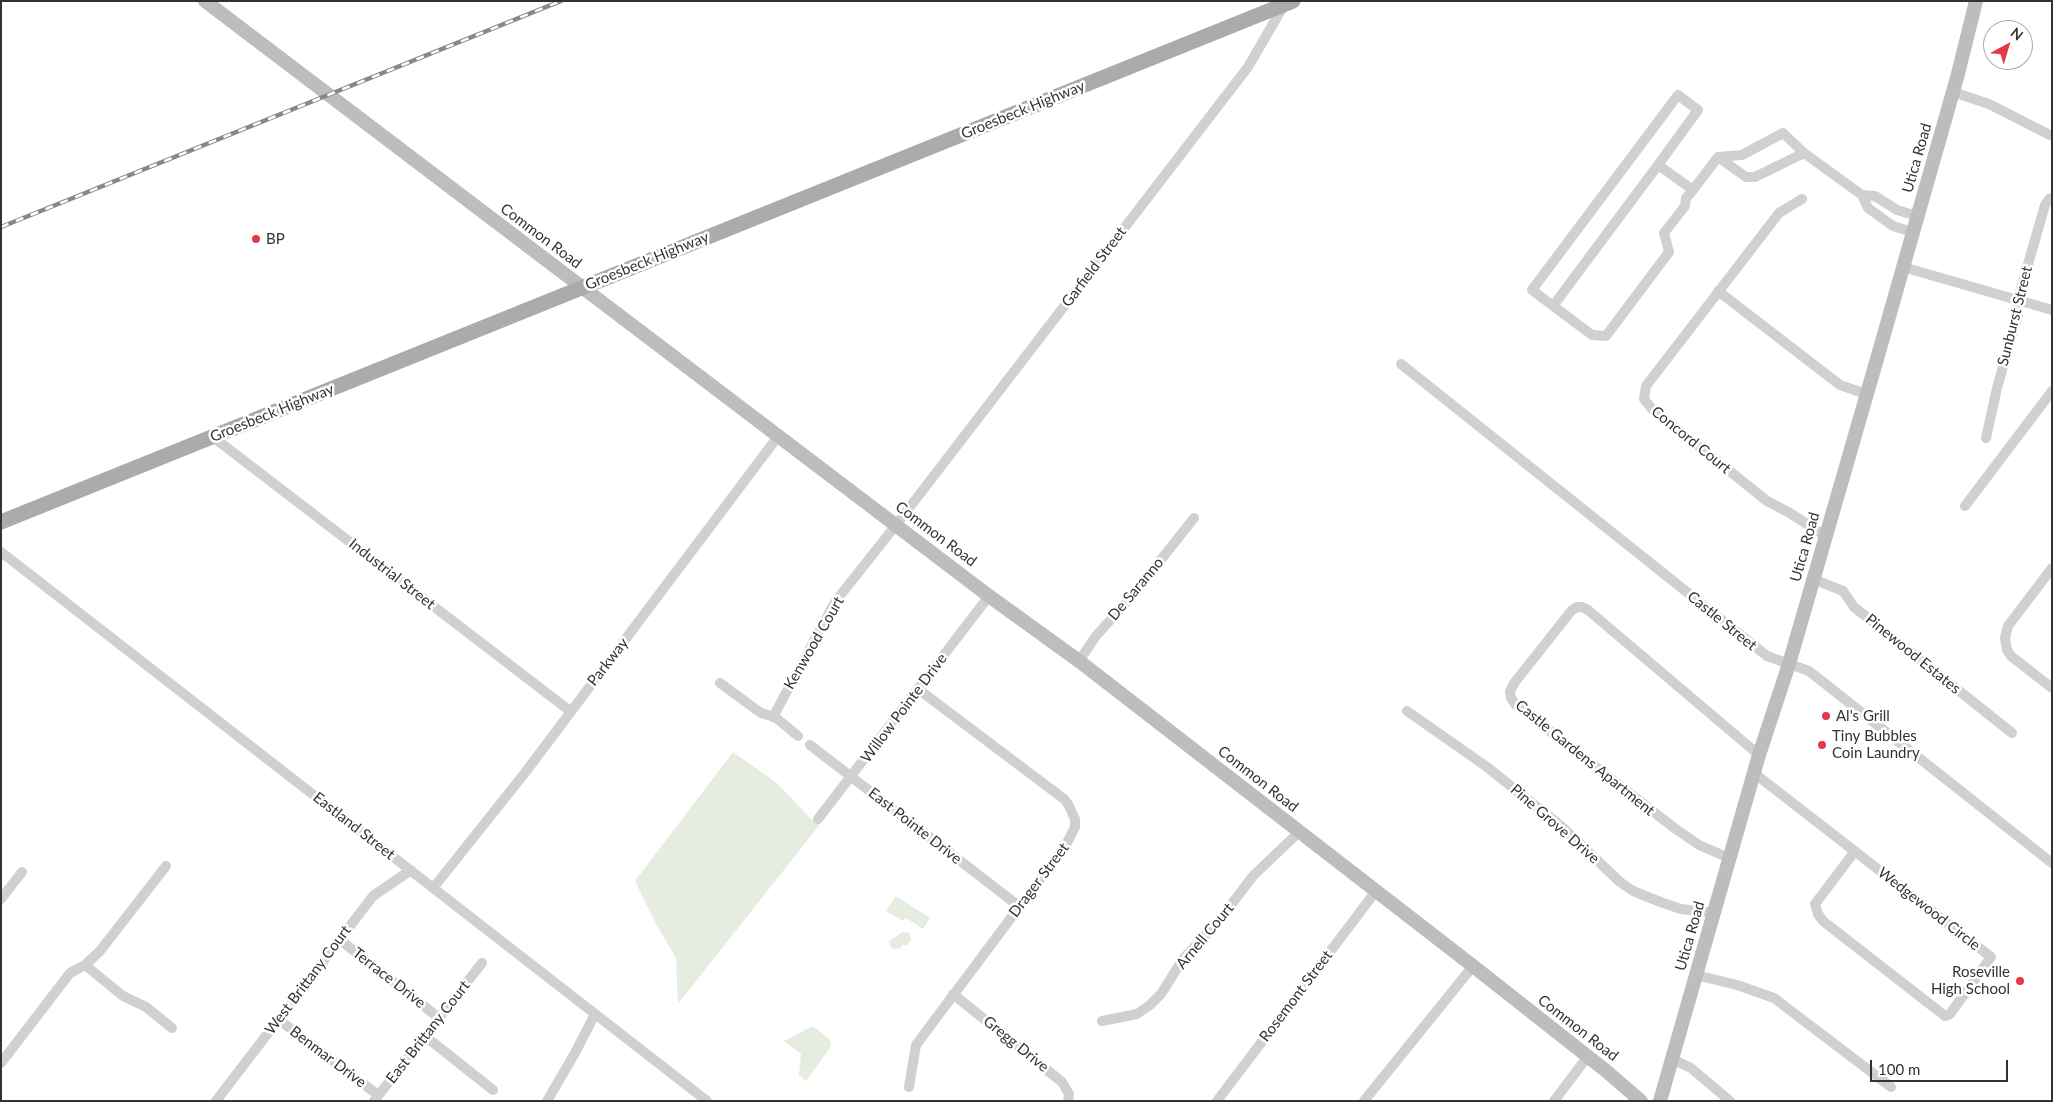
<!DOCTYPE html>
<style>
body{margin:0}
#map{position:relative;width:2053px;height:1102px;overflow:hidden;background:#fff;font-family:Lato,sans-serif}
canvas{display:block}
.frame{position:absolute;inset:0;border:2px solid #333;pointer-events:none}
.north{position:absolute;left:1983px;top:20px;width:50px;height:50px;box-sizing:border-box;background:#fff;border:1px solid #adadad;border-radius:50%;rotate:39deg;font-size:14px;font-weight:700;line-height:20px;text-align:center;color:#333}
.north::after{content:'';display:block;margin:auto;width:18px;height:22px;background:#e63946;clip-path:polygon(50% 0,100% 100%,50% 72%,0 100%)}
.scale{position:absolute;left:1870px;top:1060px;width:138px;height:22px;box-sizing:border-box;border:2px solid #333;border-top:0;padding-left:6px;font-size:15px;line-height:18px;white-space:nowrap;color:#333;-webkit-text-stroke:4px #fff;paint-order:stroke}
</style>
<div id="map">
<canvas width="2053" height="1102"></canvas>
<div class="frame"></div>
<div class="north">N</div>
<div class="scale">100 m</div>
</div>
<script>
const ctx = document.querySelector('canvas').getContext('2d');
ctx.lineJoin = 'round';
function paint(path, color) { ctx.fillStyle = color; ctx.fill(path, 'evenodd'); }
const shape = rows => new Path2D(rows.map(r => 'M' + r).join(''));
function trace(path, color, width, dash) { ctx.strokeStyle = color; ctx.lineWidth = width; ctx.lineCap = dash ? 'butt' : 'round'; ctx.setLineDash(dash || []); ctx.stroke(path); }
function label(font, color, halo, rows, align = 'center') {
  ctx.font = font + ' Lato,sans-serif'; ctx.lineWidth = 5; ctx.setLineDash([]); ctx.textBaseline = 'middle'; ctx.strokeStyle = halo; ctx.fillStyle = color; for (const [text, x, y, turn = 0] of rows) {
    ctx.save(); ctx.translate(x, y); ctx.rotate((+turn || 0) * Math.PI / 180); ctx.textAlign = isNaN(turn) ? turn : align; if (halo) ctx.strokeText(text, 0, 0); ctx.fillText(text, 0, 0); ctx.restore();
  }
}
paint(shape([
 [733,752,777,783,812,820,821,823,678,1004,676,958,657,926,635,881],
 [896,896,930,918,923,929,906,918,903,921,886,911],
 [902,932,910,933,911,940,907,945,902,945,901,948,892,949,889,942],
 [813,1026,829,1039,831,1044,830,1048,806,1081,799,1075,801,1054,784,1041]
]), '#e6ecdf');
trace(shape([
 [1953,92,1989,104,2052,136],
 [1718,157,1746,177,1755,177,1804,153],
 [1693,190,1658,165,1698,110,1678,95,1532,290,1592,335,1606,336,1669,252,1664,233,1685,206,1686,198,1693,190,1718,157,1742,155,1783,133,1804,153,1862,195,1868,208,1893,226,1912,232],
 [1862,195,1875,196,1897,210,1917,216],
 [1802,199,1779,213,1646,386,1644,399,1652,409,1767,501,1790,513,1825,536],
 [1903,267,2052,310],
 [1718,291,1840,385,1866,394],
 [1553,306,1658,165],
 [1401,364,1767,656,1809,671,2052,863],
 [213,437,570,711],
 [1986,438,1997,388,2018,315,2018,299,2045,205,2049,199,2052,198],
 [1965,506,2052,391],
 [1,552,707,1101],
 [2052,568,2008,626,2005,638,2007,650,2011,656,2052,688],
 [1813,579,1843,591,1854,607,2012,733],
 [1079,661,1096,636,1133,595,1194,518],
 [720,683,761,713,775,717,798,736],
 [1407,711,1487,767,1562,827,1620,882,1633,891,1663,903,1681,909,1714,913],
 [773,717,835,602,896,525,1248,67,1284,5],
 [810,745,1020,907],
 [1754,773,1991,957,1950,1014,1945,1016,1823,921,1818,914,1815,904,1855,851],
 [818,819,989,596],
 [1729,858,1699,845,1673,827,1515,704,1511,698,1510,691,1515,682,1572,610,1577,607,1582,607,1588,610,1759,755],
 [434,887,524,774,779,435],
 [1,899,22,872],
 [339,939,439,1018],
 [85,965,123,996,146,1007,172,1028],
 [1696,975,1737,985,1774,998,1891,1087],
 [953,994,1062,1082,1069,1094,1068,1101],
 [278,1019,378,1095],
 [1102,1021,1137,1014,1150,1005,1161,994,1183,959,1218,922,1253,876,1299,832],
 [425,1036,493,1090],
 [1672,1059,1691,1068,1730,1101],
 [1,1063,70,973,85,965,100,951,166,866],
 [909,1087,916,1045,1067,843,1075,827,1075,819,1068,804,1064,799,918,689],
 [216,1101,373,896,411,870],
 [374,1101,482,963],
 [547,1101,575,1053,595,1014],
 [1217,1101,1376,891],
 [1364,1101,1473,966],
 [1554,1101,1588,1056]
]), '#d0d0d0', 10);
trace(shape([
 [205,1,989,596,1079,661,1473,966,1605,1070,1641,1101],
 [1660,1101,1759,755,1789,664,1879,352,1958,74,1976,1]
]), '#bdbdbd', 14);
trace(shape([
 [1,522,1293,1]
]), '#ababab', 15);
const rail = shape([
 [1,227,561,1]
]);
trace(rail, '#888', 4.5);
trace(rail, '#fff', 2.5, [8]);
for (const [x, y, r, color] of [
 [256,239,5,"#e63946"],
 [1826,716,5,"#e63946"],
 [1822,745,5,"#e63946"],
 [2020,981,5,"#e63946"]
]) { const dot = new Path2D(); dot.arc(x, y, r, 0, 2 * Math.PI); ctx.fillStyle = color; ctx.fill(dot); trace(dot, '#fff', 2); }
label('15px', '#333', '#fff', [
 ["Groesbeck Highway",1023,110,-22],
 ["Utica Road",1917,158,-74],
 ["Common Road",541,236,37],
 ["Groesbeck Highway",647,261,-22],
 ["Garfield Street",1094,267,-53],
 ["Sunburst Street",2015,316,-76],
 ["Groesbeck Highway",272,413,-22],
 ["Concord Court",1691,440,39],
 ["Common Road",936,534,37],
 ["Utica Road",1805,547,-74],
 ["Industrial Street",392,574,38],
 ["De Saranno",1136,589,-50],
 ["Castle Street",1722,621,39],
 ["Kenwood Court",814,643,-60],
 ["Pinewood Estates",1913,654,39],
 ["Parkway",608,662,-52],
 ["Willow Pointe Drive",904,708,-53],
 ["Castle Gardens Apartment",1585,758,39],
 ["Common Road",1258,779,38],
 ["Pine Grove Drive",1555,824,41],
 ["Eastland Street",354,826,38],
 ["East Pointe Drive",915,826,38],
 ["Drager Street",1039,880,-53],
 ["Wedgewood Circle",1929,909,38],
 ["Arnell Court",1205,936,-50],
 ["Utica Road",1690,936,-74],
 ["Terrace Drive",389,978,38],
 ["West Brittany Court",308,980,-53],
 ["Rosemont Street",1296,996,-53],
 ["Common Road",1578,1028,38],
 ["East Brittany Court",428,1032,-52],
 ["Gregg Drive",1016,1044,39],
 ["Benmar Drive",328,1057,37]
]);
label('15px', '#333', '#fff', [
 ["BP",266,239],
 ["Al's Grill",1836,716],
 ["Tiny Bubbles",1832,736],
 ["Coin Laundry",1832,753],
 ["Roseville",2010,972,"right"],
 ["High School",2010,989,"right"]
], 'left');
</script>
